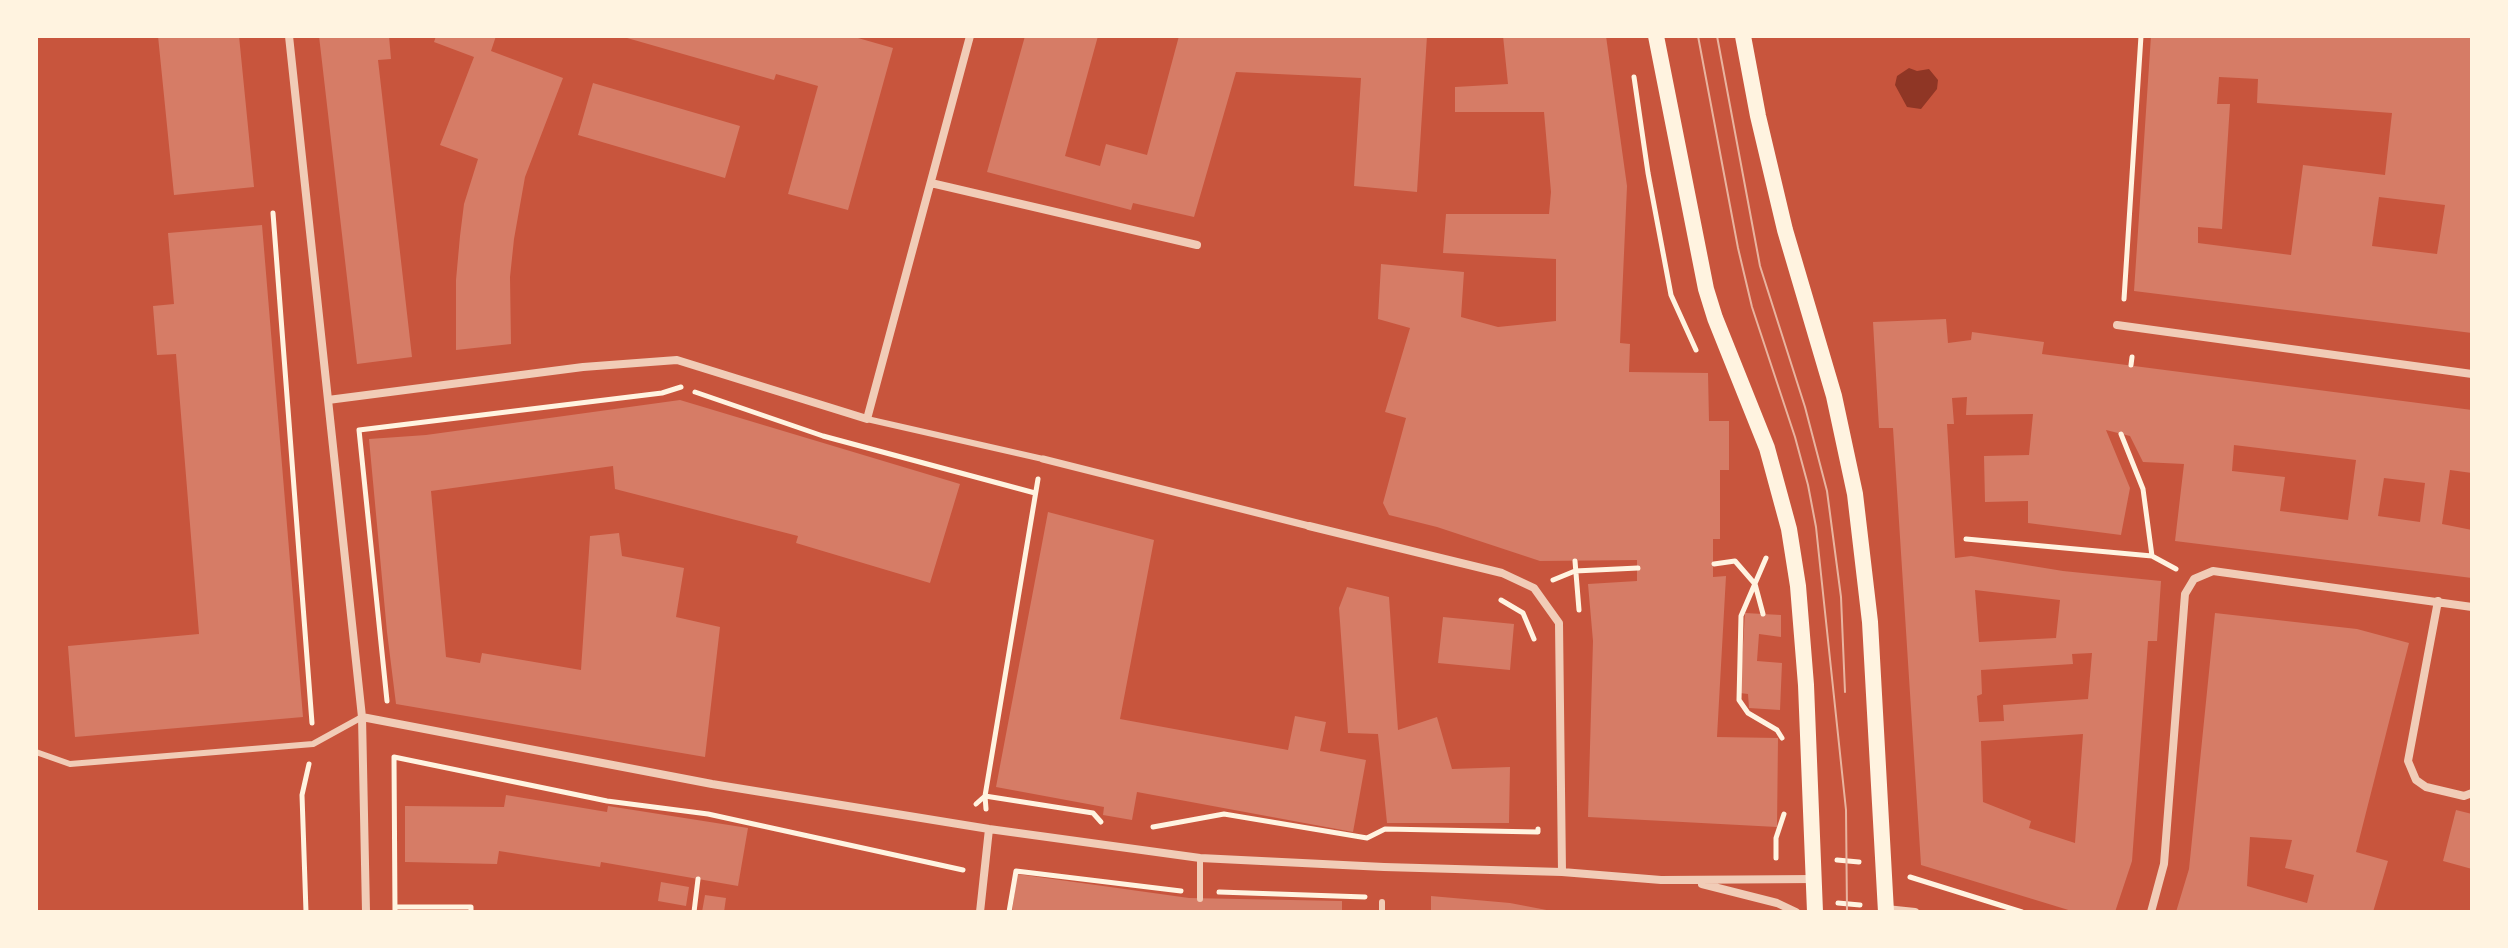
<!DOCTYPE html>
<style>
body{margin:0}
#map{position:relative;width:2508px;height:948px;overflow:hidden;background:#c8553d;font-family:"Libre Baskerville",serif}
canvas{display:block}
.frame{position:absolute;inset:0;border:38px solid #fff3e0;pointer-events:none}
</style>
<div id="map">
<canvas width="2508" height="948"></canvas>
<div class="frame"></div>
</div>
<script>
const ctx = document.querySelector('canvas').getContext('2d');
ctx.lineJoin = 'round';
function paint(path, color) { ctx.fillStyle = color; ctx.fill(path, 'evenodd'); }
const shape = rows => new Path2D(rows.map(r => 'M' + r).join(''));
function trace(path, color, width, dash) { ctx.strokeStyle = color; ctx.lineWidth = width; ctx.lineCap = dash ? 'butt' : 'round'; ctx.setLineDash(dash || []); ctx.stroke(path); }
paint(shape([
 [1909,68,1917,71,1929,69,1938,80,1937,89,1921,109,1907,107,1895,85,1897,76]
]), '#8f3625');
paint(shape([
 [158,36,239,36,254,187,174,195],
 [319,36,389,36,391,59,378,60,412,357,357,364],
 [436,36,496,36,491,51,563,78,525,177,514,239,510,277,511,344,456,350,456,280,460,236,464,204,478,159,440,145,474,57,434,42],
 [620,36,851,36,893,48,848,210,788,194,818,86,776,74,774,80],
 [1025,36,1098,36,1065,156,1100,166,1106,144,1147,155,1179,36,1427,36,1417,192,1354,186,1361,78,1236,72,1194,217,1133,203,1131,210,987,172],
 [1503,36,1606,36,1627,186,1620,343,1630,344,1629,372,1708,373,1709,421,1729,421,1729,470,1720,470,1720,539,1713,539,1713,577,1726,576,1717,737,1778,738,1777,827,1588,817,1593,641,1588,584,1637,581,1637,560,1540,561,1437,527,1389,515,1383,503,1406,418,1385,412,1410,328,1378,319,1381,264,1464,272,1461,317,1498,327,1556,321,1556,259,1443,253,1446,214,1549,214,1551,192,1544,112,1455,112,1455,87,1508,84],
 [2151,36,2472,36,2472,333,2134,291],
 [2219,77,2258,79,2257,103,2392,113,2385,175,2303,165,2291,255,2198,243,2198,227,2222,229,2230,104,2217,104],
 [2379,197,2445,205,2437,254,2372,246],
 [593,83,740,126,725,178,578,135],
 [262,225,303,717,75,737,68,646,199,634,176,354,157,355,153,306,174,304,168,233],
 [1946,319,1948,343,1971,340,1972,332,2044,342,2042,354,2472,410,2472,473,2450,470,2442,524,2472,530,2472,578,2175,541,2184,464,2143,462,2130,436,2106,430,2130,488,2121,535,2028,523,2028,501,1985,502,1984,456,2029,455,2033,414,1966,415,1967,397,1952,398,1954,424,1947,424,1955,558,1971,556,2063,571,2161,581,2157,641,2148,641,2132,861,2115,912,2075,912,1921,865,1893,428,1879,428,1873,322],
 [2234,445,2356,460,2348,520,2280,511,2285,477,2232,471],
 [2384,478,2425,483,2420,522,2378,516],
 [1975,590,2060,600,2056,638,1979,642],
 [2092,653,2088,699,2003,705,2004,721,1979,722,1977,696,1982,694,1981,670,2073,664,2072,654],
 [2083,734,2075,843,2029,828,2031,821,1983,802,1981,741],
 [680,400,960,484,930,583,796,543,798,536,615,489,613,466,431,491,446,657,480,663,482,653,581,670,590,536,619,533,622,556,684,568,676,617,720,627,705,757,396,704,387,632,369,439,426,435],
 [1048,512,1154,540,1120,719,1288,750,1295,716,1326,722,1320,751,1366,760,1353,832,1137,792,1132,820,1103,815,1104,807,996,787],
 [1347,587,1389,597,1398,730,1437,717,1452,769,1510,767,1509,823,1387,823,1378,734,1348,733,1339,608],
 [1745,613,1781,615,1781,637,1759,634,1757,661,1782,663,1780,710,1749,708,1748,694,1740,693],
 [2215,613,2357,629,2409,643,2356,852,2388,861,2373,912,2176,912,2189,869],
 [2250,837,2292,840,2285,868,2314,875,2307,903,2247,886],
 [1443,617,1514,624,1510,670,1438,663],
 [506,795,607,812,608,806,748,828,738,886,601,862,600,867,499,851,497,864,405,862,405,806,504,807],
 [2456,810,2472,814,2472,869,2443,861],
 [1017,874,1189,898,1342,901,1342,912,1012,912],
 [661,882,689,887,686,906,658,901],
 [705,895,726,898,724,912,702,912],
 [1431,896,1510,903,1557,912,1431,912]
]), '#d67c66');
trace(shape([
 [1634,77,1648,173,1671,295,1696,350],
 [273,213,312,723],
 [2124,299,2141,36],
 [2131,365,2132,357],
 [695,392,823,436,1035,493],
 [2121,434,2143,489,2152,556,2176,569],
 [1966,539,2152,556],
 [1766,558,1741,616,1739,700,1748,713,1777,730,1782,738],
 [1575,561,1579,610],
 [1714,564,1735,561,1755,584,1763,614],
 [1553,580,1575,571,1638,568],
 [1501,600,1523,613,1534,639],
 [387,701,359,430,662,393,681,387],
 [976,804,985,796,1093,813,1101,822],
 [986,809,985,796,1038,479],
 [1153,827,1224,814,1367,838,1385,829,1538,832,1538,829],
 [1776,858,1776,838,1784,814],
 [1837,860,1859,862],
 [1910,877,2022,912],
 [1219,892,1365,897],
 [1838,903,1860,905],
 [395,907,471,907,471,912],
 [306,912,302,795,309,764],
 [395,912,394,757,607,801,708,814,963,870],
 [694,912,698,879],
 [1009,912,1016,871,1181,891]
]), '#fff3e0', 5);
trace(shape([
 [867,419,1043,459],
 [36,752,70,764,313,744,362,717],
 [1200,899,1200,858],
 [1382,912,1382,902]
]), '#f1ccb7', 6);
trace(shape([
 [1043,459,1309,526]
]), '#f1ccb7', 7);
trace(shape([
 [289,36,362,717,366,912],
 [931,183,1197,245],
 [2117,325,2472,374],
 [328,400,583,367,677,360,867,419,970,36],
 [1309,526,1502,573,1534,588,1559,623,1562,872],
 [2438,601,2408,761,2416,780,2426,787,2464,796,2472,793],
 [362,717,712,784,989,829,1200,858,1384,867,1562,872,1661,880,1815,879],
 [1702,884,1777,903,1796,912],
 [1886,909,1915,912],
 [980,912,989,829],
 [2151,912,2164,864,2185,594,2194,579,2213,571,2472,607]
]), '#f1ccb7', 8);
trace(shape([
 [1656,36,1706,289,1715,318,1767,448,1789,529,1798,586,1806,685,1815,912],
 [1743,36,1758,116,1785,230,1834,396,1855,494,1870,622,1886,912]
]), '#fff3e0', 16);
trace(shape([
 [1698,36,1738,248,1752,307,1795,437,1808,485,1816,527,1846,810,1847,912],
 [1717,36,1760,266,1805,407,1827,491,1841,597,1845,692]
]), '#e9b49f', 2);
</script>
